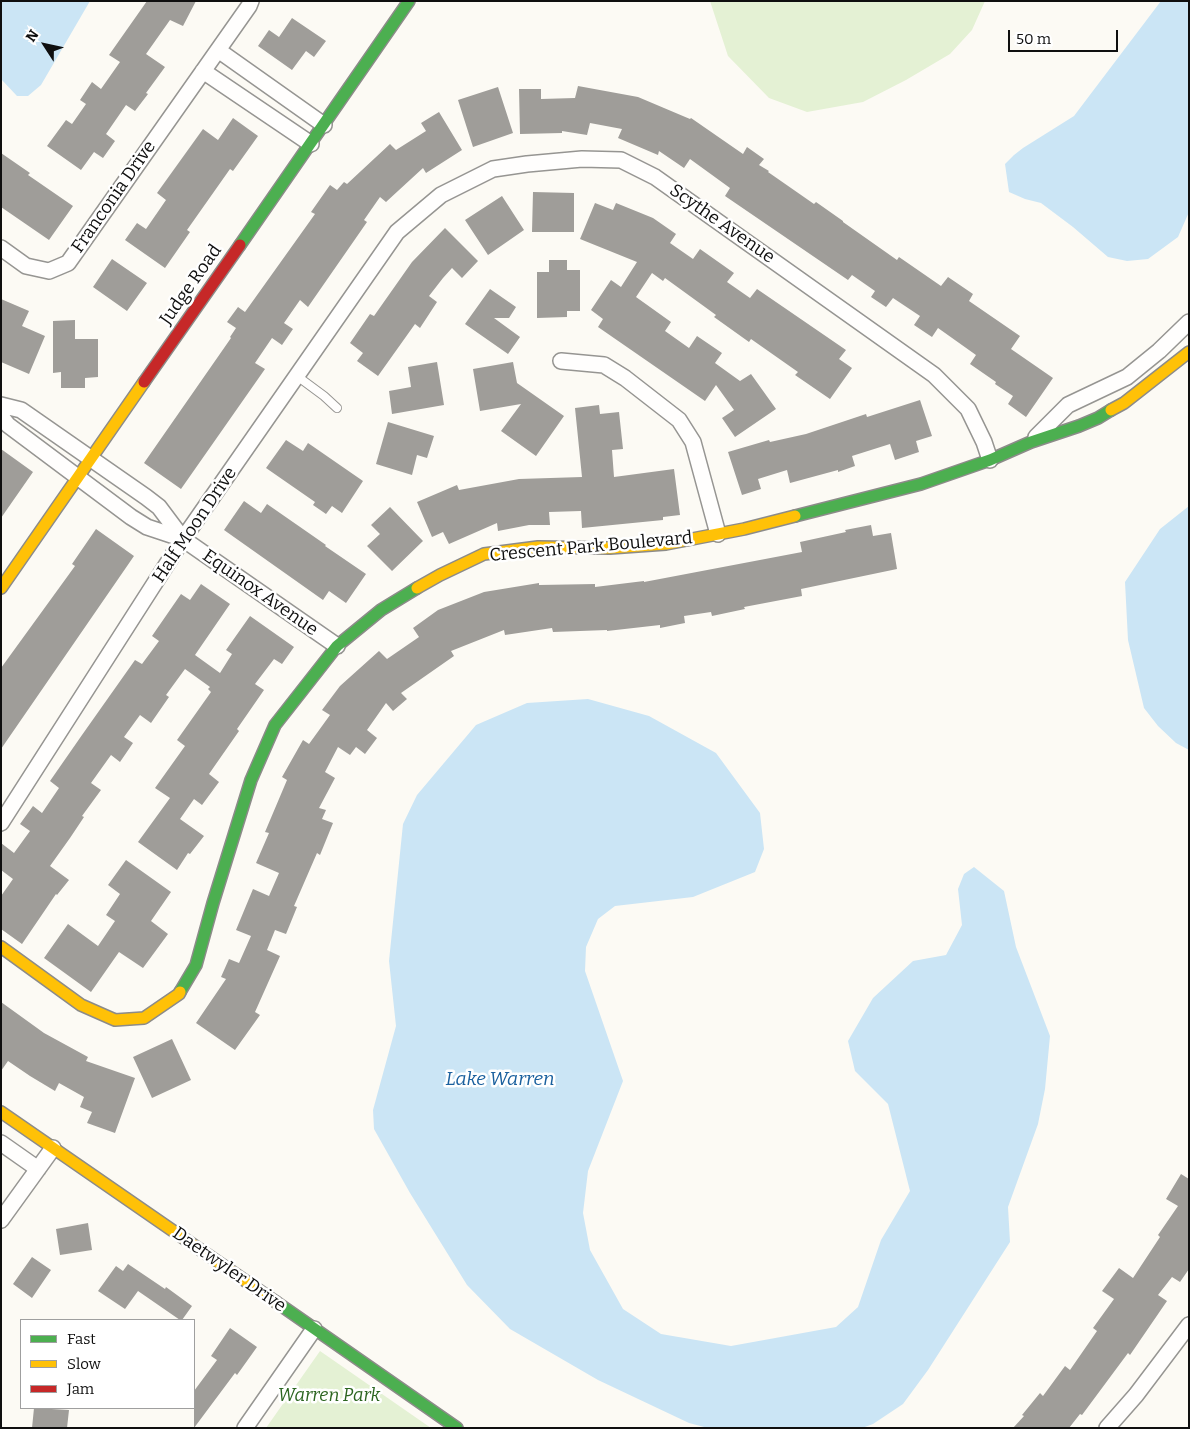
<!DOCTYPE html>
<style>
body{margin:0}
#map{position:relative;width:1190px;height:1429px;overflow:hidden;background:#fcfaf4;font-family:Bitter,serif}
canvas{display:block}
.frame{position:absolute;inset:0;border:2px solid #0f0f0f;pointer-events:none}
.legend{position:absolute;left:20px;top:1319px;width:175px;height:90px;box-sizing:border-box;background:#fff;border:1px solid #9f9f9f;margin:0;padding:6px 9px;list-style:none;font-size:15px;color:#0f0f0f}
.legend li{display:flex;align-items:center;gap:10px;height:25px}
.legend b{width:25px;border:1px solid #9f9f9f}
.north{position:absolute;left:20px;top:20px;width:50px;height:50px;-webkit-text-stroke:4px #fff;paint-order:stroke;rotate:305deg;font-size:14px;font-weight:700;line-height:20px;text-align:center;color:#0f0f0f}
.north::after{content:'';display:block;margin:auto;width:18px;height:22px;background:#0f0f0f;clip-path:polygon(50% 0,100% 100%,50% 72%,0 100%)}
.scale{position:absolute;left:1008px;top:30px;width:110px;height:22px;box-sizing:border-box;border:2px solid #0f0f0f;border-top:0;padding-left:6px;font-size:15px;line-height:18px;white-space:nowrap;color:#0f0f0f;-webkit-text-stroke:4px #fff;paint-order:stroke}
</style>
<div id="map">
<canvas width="1190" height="1429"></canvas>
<div class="frame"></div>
<ul class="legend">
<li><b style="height:6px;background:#4caf50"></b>Fast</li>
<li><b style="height:6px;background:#ffc107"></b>Slow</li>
<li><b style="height:6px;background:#c62828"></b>Jam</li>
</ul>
<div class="north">N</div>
<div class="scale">50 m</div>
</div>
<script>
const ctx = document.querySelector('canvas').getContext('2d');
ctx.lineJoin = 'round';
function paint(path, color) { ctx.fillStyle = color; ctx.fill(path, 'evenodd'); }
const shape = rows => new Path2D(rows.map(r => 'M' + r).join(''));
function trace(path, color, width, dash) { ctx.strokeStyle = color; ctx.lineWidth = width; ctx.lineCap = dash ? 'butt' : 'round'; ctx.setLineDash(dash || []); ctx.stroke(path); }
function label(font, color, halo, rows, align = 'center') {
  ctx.font = font + ' Bitter,serif'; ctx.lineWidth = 5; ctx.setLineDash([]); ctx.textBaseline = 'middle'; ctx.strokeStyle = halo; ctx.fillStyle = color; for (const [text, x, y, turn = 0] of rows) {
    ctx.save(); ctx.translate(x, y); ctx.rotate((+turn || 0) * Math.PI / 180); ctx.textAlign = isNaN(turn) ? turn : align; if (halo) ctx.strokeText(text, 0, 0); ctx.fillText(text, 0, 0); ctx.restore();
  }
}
paint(shape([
 [710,1,985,1,972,30,950,54,906,80,863,102,807,112,769,98,728,56],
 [320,1351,431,1428,266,1428]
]), '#e4f1d4');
paint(shape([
 [1,1,90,1,41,85,28,96,17,96,1,79],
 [1161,1,1189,1,1189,212,1178,237,1148,259,1127,261,1108,257,1073,227,1041,203,1025,199,1009,192,1005,164,1014,155,1023,148,1074,116],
 [1189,506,1189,750,1176,743,1158,726,1144,708,1128,640,1125,582,1160,529],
 [588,699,649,716,716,753,760,813,764,849,755,872,693,897,615,906,598,919,586,947,585,971,623,1081,588,1171,583,1213,590,1250,623,1309,661,1334,731,1346,836,1327,858,1307,881,1240,910,1191,888,1104,855,1071,848,1041,873,998,913,961,946,955,962,925,958,889,964,874,974,867,1004,891,1016,947,1050,1036,1045,1089,1038,1124,1008,1207,1010,1242,928,1370,903,1404,873,1424,862,1428,708,1428,689,1423,598,1380,510,1329,467,1285,410,1193,374,1129,373,1110,396,1026,389,961,403,824,417,795,476,725,527,703]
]), '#cbe5f5');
paint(shape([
 [147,1,196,1,183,26,170,20,146,54,165,67,146,93,148,94,135,111,126,105,106,134,115,141,103,158,94,152,81,170,47,146,66,120,72,124,86,104,80,100,92,82,101,89,120,62,109,55],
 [292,18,326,41,314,57,306,51,292,70,258,46,269,30,279,37],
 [578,86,638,97,690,119,691,118,743,154,747,147,764,159,759,165,769,171,768,172,814,204,816,202,843,221,843,222,897,260,899,257,941,286,948,277,973,294,969,301,1020,336,1011,349,1053,378,1026,417,1008,404,1013,396,995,384,996,382,970,364,976,355,938,328,932,337,914,325,920,316,893,298,886,307,871,297,875,291,852,275,848,280,725,196,730,188,690,159,684,168,659,151,658,155,618,138,622,129,590,123,587,135,562,131,562,133,520,134,519,89,541,89,541,99,575,98],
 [498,87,513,133,473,147,458,100],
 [439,112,462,150,426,173,423,168,386,202,380,197,364,220,367,222,308,307,300,300,284,323,293,329,282,345,272,338,255,363,265,369,181,489,144,463,231,338,230,337,236,328,227,322,238,307,245,312,315,214,311,212,330,185,337,190,344,182,347,184,390,144,396,150,426,131,421,123],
 [233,118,258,136,233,171,230,169,187,230,190,232,165,268,125,240,137,223,146,229,166,200,157,193,203,129,218,140],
 [1,153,30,173,28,175,73,206,49,240,1,207],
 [533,192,574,193,574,232,532,232],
 [502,196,524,230,488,255,465,220],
 [595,203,613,210,616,203,653,218,676,234,670,243,693,259,700,249,734,273,727,282,750,298,757,289,846,350,839,359,852,368,830,399,795,375,798,372,751,339,749,342,714,317,716,315,665,278,663,281,652,273,636,297,671,322,665,331,689,348,697,336,722,353,715,363,740,381,751,374,776,409,735,437,722,418,734,410,716,385,705,401,598,327,603,319,591,310,611,280,621,287,637,262,580,239],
 [445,228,478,261,462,278,452,268,443,278,429,296,437,302,420,328,415,324,378,376,357,361,363,353,350,343,370,314,374,316,412,262],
 [112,259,147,283,127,311,93,287],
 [549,260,567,260,567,270,580,270,580,311,567,311,567,317,537,318,537,272,549,272],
 [490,289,516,307,509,318,494,318,520,337,508,354,465,324],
 [1,299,29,311,22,326,45,336,29,374,1,362],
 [75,320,75,339,98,339,98,377,85,378,85,388,61,388,61,372,53,373,53,321],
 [437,362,444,405,392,414,389,391,411,387,408,367],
 [513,362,517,383,564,416,536,456,501,431,521,404,480,411,473,369],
 [920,400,932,436,916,441,919,452,895,460,890,444,852,456,855,466,838,472,838,470,790,483,787,470,758,479,761,489,742,495,728,452,769,440,770,442,806,434,866,414,867,417],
 [599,405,600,414,619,412,623,449,612,450,614,477,674,469,680,515,663,517,663,520,582,528,581,511,549,512,550,525,529,525,498,531,497,523,449,544,443,532,432,537,417,502,457,485,459,490,519,479,582,477,575,408],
 [388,422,434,436,427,458,417,455,412,475,376,464],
 [286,440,303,451,308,443,363,481,342,513,332,506,326,514,313,505,315,502,266,468],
 [1,449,33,472,1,518],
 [244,501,261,513,267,504,326,545,325,546,366,574,346,603,329,591,323,600,224,530],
 [390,507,423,541,392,571,367,546,380,534,371,525],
 [871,525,873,536,891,533,897,569,801,589,802,596,744,607,745,609,712,616,711,612,684,616,685,623,660,628,660,625,607,631,607,630,553,632,552,628,505,635,504,630,451,651,454,656,401,693,407,699,393,711,386,703,367,730,377,738,365,754,356,747,350,755,338,747,325,772,335,778,319,808,326,810,322,819,333,823,320,855,317,853,294,906,297,907,286,934,275,930,267,950,280,956,255,1012,260,1015,235,1050,196,1023,226,979,221,977,229,959,239,963,251,936,236,930,253,889,269,896,279,873,256,863,269,833,265,832,287,780,282,777,303,740,309,744,330,715,322,710,340,686,379,651,387,659,419,637,413,628,438,610,484,592,539,583,539,585,595,584,595,587,644,581,644,582,802,552,800,542,846,532,845,530],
 [96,529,134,556,1,749,1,668,75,566,72,564],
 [201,584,230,604,195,655,220,673,232,654,226,650,250,616,294,647,282,664,274,659,255,684,264,690,237,729,239,731,209,774,219,782,202,805,194,799,180,819,204,836,190,854,188,853,177,870,138,842,170,798,155,788,185,746,177,740,211,692,208,689,210,687,185,669,166,695,169,697,151,723,140,715,124,737,133,743,120,762,111,755,91,783,101,790,82,816,84,817,70,838,50,866,69,880,57,895,56,894,22,944,1,929,1,896,13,879,1,870,1,843,14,853,30,831,20,824,33,806,42,813,59,788,50,781,82,735,135,660,142,664,159,641,152,636,181,594,190,600],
 [126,860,171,892,151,921,168,934,143,968,119,952,91,992,44,958,68,924,98,946,115,921,106,915,120,894,108,885],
 [1,1002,44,1033,88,1057,86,1061,135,1078,115,1133,87,1123,92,1112,80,1107,84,1097,59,1083,55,1091,30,1076,8,1061,1,1071],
 [172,1039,191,1080,152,1098,133,1057],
 [1181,1174,1189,1179,1189,1269,1180,1282,1172,1277,1158,1295,1167,1301,1130,1355,1128,1353,1082,1415,1080,1414,1069,1428,1013,1428,1024,1416,1022,1415,1040,1393,1043,1396,1065,1366,1070,1370,1097,1331,1093,1328,1114,1299,1102,1291,1119,1268,1133,1278,1160,1237,1158,1235,1178,1206,1166,1199],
 [88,1223,92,1250,60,1255,56,1229],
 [32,1257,51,1270,32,1298,13,1284],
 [128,1264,165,1289,166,1287,192,1306,182,1320,180,1320,138,1291,125,1309,98,1291,116,1266,123,1271],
 [230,1328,257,1347,237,1375,235,1373,194,1428,194,1391,217,1360,211,1356],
 [34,1408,69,1410,67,1428,32,1428]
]), '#9f9d99');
const lane = shape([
 [297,376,324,396,337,408]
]);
const street = shape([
 [218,50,324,125],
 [203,71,311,144],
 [1,248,26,266,49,271,68,263,249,6,251,1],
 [561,361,604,365,625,378,679,420,693,442,718,534],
 [1,405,21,410,146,497,159,507,183,539,337,646],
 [1,416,8,425,131,517,147,527,183,539],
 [1036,437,1068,405,1127,377,1159,351,1189,322],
 [1,823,183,539,397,232,441,195,493,169,527,164,582,159,621,160,655,177,934,375,968,409,984,442,990,460],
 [1,1143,38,1169],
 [1,1220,53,1148],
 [245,1428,314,1329],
 [1107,1428,1136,1395,1189,1325]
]);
const fast = shape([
 [240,245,409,1],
 [795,516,921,484,990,460,1031,442,1079,426,1098,418,1111,410],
 [180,992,196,965,213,903,251,780,275,725,337,646,381,610,417,588],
 [276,1302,457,1428]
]);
const slow = shape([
 [1111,410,1124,403,1189,352],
 [1,588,144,382],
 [417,588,440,575,484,554,538,547,610,548,666,544,744,529,795,516],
 [1,947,81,1005,115,1020,144,1018,179,994,180,992],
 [1,1112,276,1302]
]);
const jam = shape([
 [144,382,240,245]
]);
trace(lane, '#969592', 10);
trace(street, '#969592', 18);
trace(fast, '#8c8b89', 14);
trace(slow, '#8c8b89', 14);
trace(jam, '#8c8b89', 14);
trace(lane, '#fffefd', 8);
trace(street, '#fffefd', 15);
trace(fast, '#4caf50', 11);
trace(slow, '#ffc107', 11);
trace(jam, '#c62828', 11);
label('18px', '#0f0f0f', '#fff', [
 ["Franconia Drive",114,197,-55],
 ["Scythe Avenue",722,224,35],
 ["Judge Road",191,285,-55],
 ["Half Moon Drive",195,525,-56],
 ["Crescent Park Boulevard",591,547,-5],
 ["Equinox Avenue",260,593,35],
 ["Daetwyler Drive",229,1270,35]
]);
label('italic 18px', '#2c6520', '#fff', [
 ["Warren Park",329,1396]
]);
label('italic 19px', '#1a609e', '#fff', [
 ["Lake Warren",500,1080]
]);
</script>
